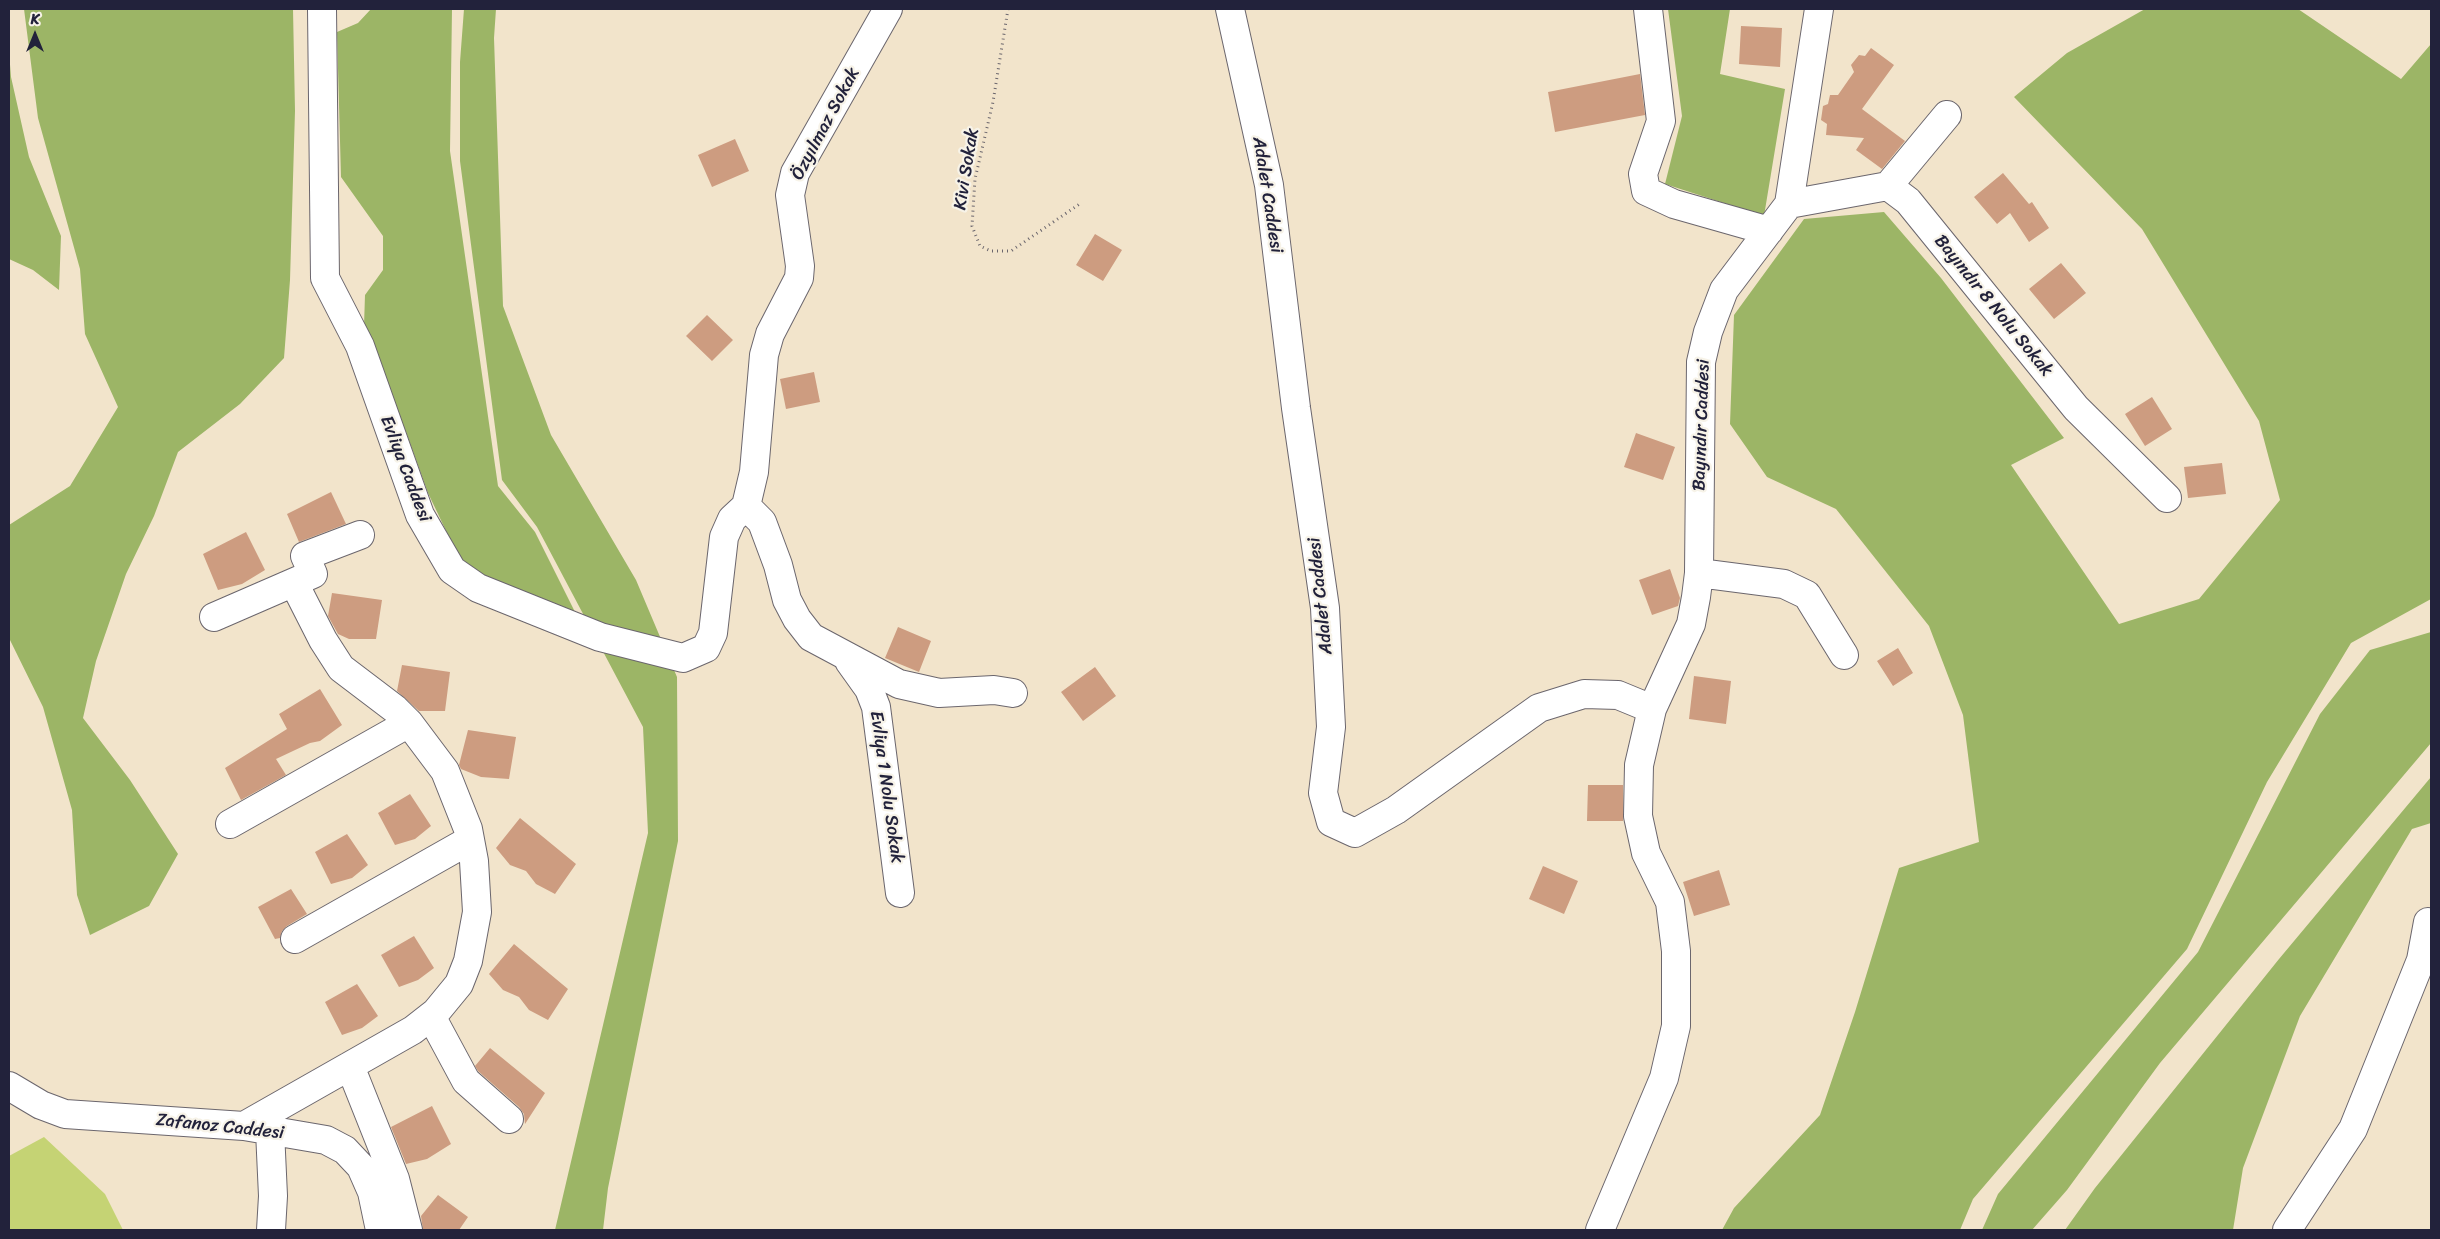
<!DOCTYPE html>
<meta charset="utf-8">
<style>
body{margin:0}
#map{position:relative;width:2440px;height:1239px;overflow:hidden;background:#f2e4cb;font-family:Sriracha,sans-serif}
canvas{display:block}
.frame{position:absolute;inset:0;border:10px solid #22223b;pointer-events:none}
.north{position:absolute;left:10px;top:10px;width:50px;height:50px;-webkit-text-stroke:4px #f7f3e8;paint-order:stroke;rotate:0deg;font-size:14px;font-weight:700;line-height:20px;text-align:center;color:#22223b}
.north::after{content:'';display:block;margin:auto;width:18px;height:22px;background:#22223b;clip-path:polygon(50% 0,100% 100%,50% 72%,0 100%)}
</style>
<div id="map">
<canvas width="2440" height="1239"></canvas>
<div class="frame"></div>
<div class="north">K</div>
</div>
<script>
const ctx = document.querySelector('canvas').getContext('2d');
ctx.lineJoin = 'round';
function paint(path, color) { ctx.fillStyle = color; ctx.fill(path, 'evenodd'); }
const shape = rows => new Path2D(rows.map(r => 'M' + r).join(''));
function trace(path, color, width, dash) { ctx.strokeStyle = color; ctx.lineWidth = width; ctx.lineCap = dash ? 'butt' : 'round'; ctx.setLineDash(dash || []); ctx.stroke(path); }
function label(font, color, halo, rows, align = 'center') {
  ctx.font = font + ' Sriracha,sans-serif'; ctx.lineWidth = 4.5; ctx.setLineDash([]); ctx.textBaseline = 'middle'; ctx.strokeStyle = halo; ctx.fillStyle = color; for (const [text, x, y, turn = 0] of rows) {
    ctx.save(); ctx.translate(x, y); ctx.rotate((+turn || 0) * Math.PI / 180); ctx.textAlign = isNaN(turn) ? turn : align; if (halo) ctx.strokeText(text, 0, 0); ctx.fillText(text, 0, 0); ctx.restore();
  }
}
paint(shape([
 [44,1137,105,1194,123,1230,9,1230,9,1156]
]), '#c5d374');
paint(shape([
 [24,9,293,9,295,111,290,280,284,358,240,404,178,452,154,516,126,574,96,661,83,718,130,780,178,854,149,906,90,935,77,895,72,810,43,707,9,638,9,525,70,486,118,407,85,334,80,269,38,118],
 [371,9,452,9,450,151,498,486,535,532,577,616,502,585,461,562,428,493,406,432,376,362,364,326,365,295,383,270,383,236,341,177,337,32,358,23],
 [464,9,496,9,494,38,503,306,551,435,636,580,677,677,678,841,608,1188,603,1230,555,1230,648,833,643,727,537,527,502,480,460,161,460,62],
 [1668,9,1730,9,1720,74,1785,89,1764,216,1665,184,1682,116],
 [2145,9,2298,9,2401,79,2431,44,2431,599,2351,643,2267,782,2187,949,1973,1199,1960,1230,1722,1230,1734,1208,1820,1115,1855,1012,1899,868,1979,842,1963,715,1929,626,1836,509,1767,477,1730,424,1734,315,1804,219,1884,212,1941,278,2064,438,2011,465,2119,624,2199,599,2280,500,2259,421,2142,229,2014,97,2067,53],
 [9,52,11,77,29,157,61,236,59,290,33,270,9,259],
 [2431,632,2431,743,2160,1063,2067,1190,2032,1230,1982,1230,1998,1194,2198,952,2320,714,2370,650],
 [2431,777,2431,823,2412,829,2300,1016,2243,1168,2233,1230,2065,1230,2095,1188,2279,959]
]), '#9cb566');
paint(shape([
 [1741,26,1782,28,1780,67,1739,64],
 [1871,48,1894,65,1862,109,1905,141,1882,169,1856,150,1864,138,1826,135,1827,124,1821,120,1823,106,1828,104,1830,95,1838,95,1854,72,1851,65,1859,55,1865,56],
 [1640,74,1645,115,1555,132,1548,92],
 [735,139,749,171,712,187,698,155],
 [2003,173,2029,204,2032,202,2049,228,2029,242,2010,213,1997,224,1974,197],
 [1095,234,1122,250,1103,281,1076,265],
 [2061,263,2086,293,2054,319,2029,289],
 [707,315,733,340,712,361,686,336],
 [814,372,820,402,786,409,780,379],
 [2152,397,2172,429,2145,446,2125,414],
 [1636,433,1675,447,1663,480,1624,467],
 [2222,463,2226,494,2188,498,2184,467],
 [331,492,346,524,299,542,287,514],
 [246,532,265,570,242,584,218,590,203,554],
 [1670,569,1680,598,1678,606,1652,615,1639,580],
 [332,593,382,600,376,639,349,639,338,634,328,616],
 [898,627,931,641,919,672,885,658],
 [1898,648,1913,673,1893,686,1877,661],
 [402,665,450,672,445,711,419,711,397,691],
 [1095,667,1116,696,1083,721,1061,692],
 [1694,676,1731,681,1726,724,1689,719],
 [320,689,342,725,320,741,310,743,276,759,286,775,241,800,225,768,287,729,279,714],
 [468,730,516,737,509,779,481,777,461,769,459,765],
 [1588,785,1623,785,1623,821,1587,821],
 [410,794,431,826,415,839,395,845,378,813],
 [520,818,576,864,555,894,536,884,526,871,510,865,496,848],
 [347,834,368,865,352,878,331,884,315,852],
 [1543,866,1578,881,1564,914,1529,899],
 [1719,870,1730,905,1694,916,1683,882],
 [291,889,307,914,287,926,282,931,280,938,275,939,258,907],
 [414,936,434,968,418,980,399,987,381,955],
 [514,944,568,989,548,1020,529,1010,519,997,503,990,489,974],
 [357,984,378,1016,362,1028,342,1035,325,1002],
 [490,1048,545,1093,525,1124,524,1114,519,1107,478,1071,475,1066],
 [432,1106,451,1144,427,1159,406,1164,391,1127],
 [438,1195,468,1217,459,1230,423,1230,421,1216]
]), '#cd9c80');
const minor = shape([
 [322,9,325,278,360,346,420,515,452,570,478,588,600,637,683,658,706,648,713,633,724,537,732,519,746,506],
 [1230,9,1269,185,1296,408,1325,608,1331,727,1323,793,1331,822,1355,833,1396,810,1539,708,1584,694,1618,695,1652,709],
 [1648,9,1661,121,1643,174,1646,191,1674,204,1769,231],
 [1888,186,1947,115],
 [1789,204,1888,186,1908,201,2076,408,2167,498],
 [746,506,754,472,764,355,770,334,799,278,800,266,790,195,795,173,888,9],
 [746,506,762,522,778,565,787,600,797,619,811,637,899,684,939,693,994,690,1013,693],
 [1699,573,1784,584,1807,595,1844,655],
 [214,617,313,574,305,556,360,535],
 [849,661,869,689,876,707,900,893],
 [230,824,409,723],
 [295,939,470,840],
 [431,1016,466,1081,509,1119],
 [350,1066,395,1179,408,1230],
 [9,1086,41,1105,65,1114,244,1126,326,1140,345,1150,361,1167,372,1192,380,1230],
 [244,1126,413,1030,436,1012,459,984,468,961,477,912,474,861,468,829,445,771,409,723,395,709,341,668,323,640,294,583],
 [270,1131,273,1196,271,1230],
 [1600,1230,1664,1078,1676,1026,1676,951,1670,902,1646,853,1638,816,1639,765,1652,709,1691,624,1696,597,1699,573,1701,362,1708,332,1724,290,1789,204,1819,9],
 [2287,1230,2353,1129,2421,960,2428,922]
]);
trace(minor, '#6b666d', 30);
trace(shape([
 [1008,9,993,102,975,179,972,226,980,246,991,251,1011,251,1081,203]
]), '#6b666d', 3, [1, 4]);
trace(minor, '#fff', 28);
label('18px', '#22223b', '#f7f3e8', [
 ["Özyılmaz Sokak",826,124,-62],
 ["Kivi Sokak",967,169,-81],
 ["Adalet Caddesi",1267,195,81],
 ["Bayındır 8 Nolu Sokak",1993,306,51],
 ["Bayındır Caddesi",1702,425,-88],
 ["Evliya Caddesi",405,469,69],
 ["Adalet Caddesi",1321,596,-96],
 ["Evliya 1 Nolu Sokak",886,787,82],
 ["Zafanoz Caddesi",220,1127,6]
]);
</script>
